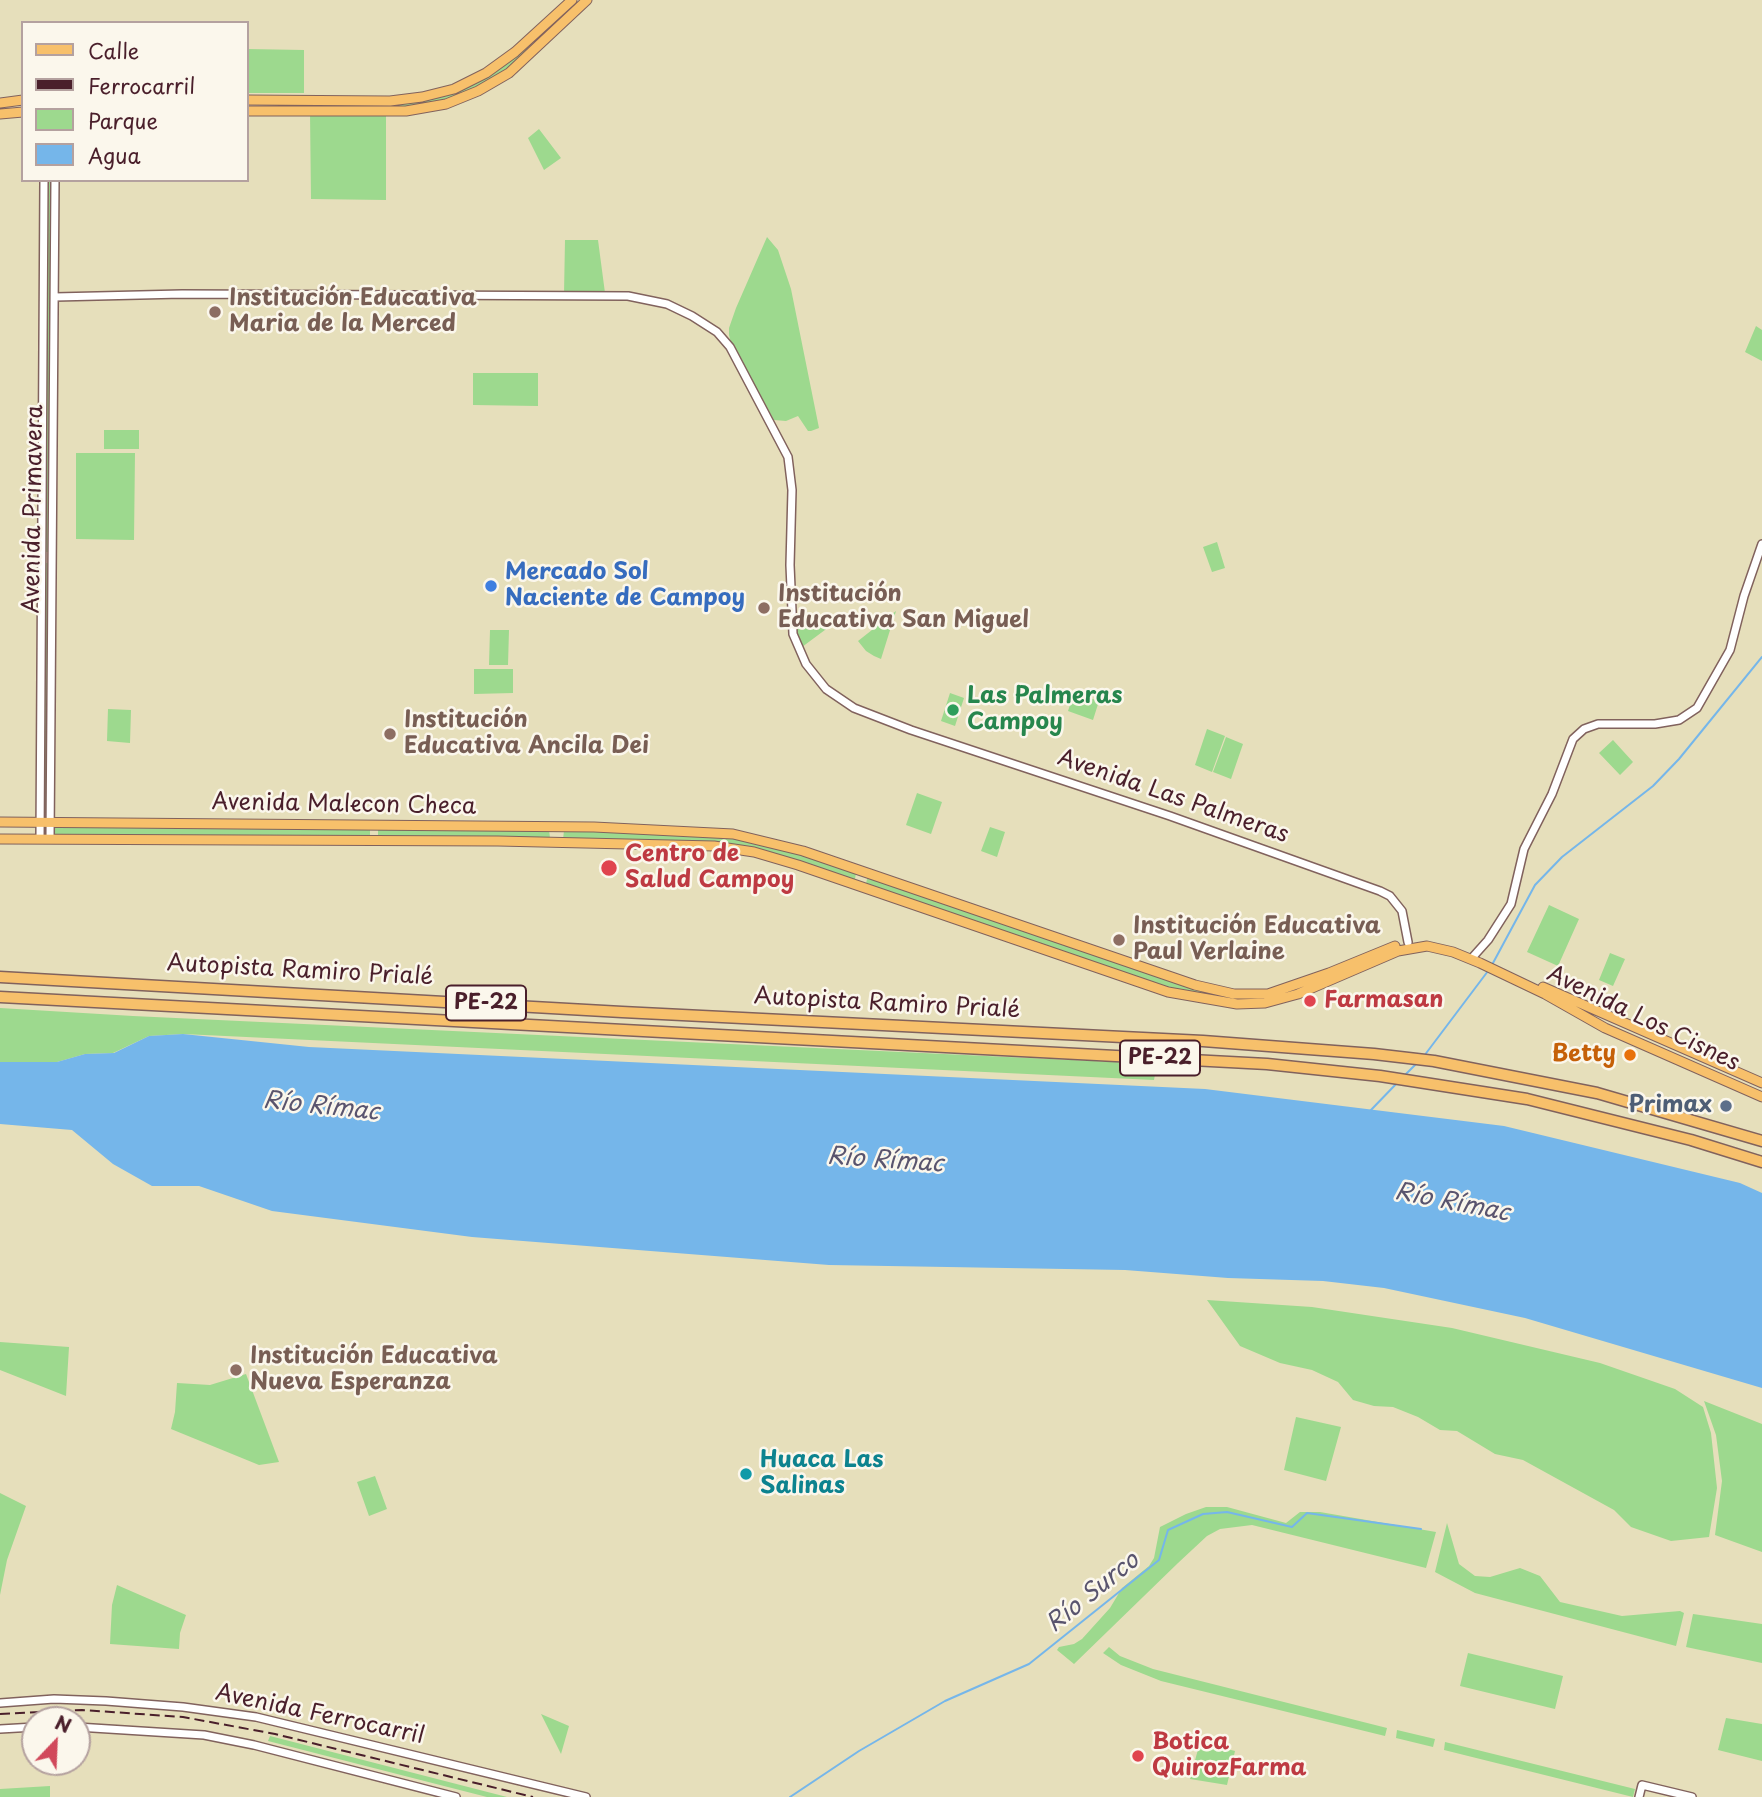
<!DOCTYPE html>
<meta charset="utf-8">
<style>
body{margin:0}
#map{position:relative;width:1762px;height:1797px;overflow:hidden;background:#e6dfbb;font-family:"Playpen Sans",sans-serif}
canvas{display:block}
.legend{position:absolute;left:21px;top:21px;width:228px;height:161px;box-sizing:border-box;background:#fbf7ec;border:2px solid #b4a19f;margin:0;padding:9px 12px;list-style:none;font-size:21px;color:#4a1f2b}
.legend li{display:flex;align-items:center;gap:14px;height:35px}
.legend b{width:35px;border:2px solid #b4a19f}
.north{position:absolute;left:21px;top:1706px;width:70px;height:70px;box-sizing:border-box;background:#fbf7ec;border:2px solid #b4a19f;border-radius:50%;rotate:23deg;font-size:19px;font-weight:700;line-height:28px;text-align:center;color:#4a1f2b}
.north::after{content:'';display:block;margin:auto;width:24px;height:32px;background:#d1495b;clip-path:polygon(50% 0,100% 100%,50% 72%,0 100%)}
</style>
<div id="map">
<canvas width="1762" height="1797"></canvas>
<ul class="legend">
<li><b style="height:9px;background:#f7c06b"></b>Calle</li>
<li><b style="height:9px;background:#4a1f2b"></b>Ferrocarril</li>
<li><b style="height:19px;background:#9dd98e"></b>Parque</li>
<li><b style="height:19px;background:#75b6ea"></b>Agua</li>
</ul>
<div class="north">N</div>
</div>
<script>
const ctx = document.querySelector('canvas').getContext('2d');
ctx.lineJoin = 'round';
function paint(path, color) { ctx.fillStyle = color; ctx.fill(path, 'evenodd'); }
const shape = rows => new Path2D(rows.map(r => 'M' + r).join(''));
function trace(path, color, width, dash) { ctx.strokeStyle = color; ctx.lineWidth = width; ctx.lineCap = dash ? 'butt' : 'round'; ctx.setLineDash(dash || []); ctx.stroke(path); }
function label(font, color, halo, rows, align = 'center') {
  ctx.font = font + ' "Playpen Sans",sans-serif'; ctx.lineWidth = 5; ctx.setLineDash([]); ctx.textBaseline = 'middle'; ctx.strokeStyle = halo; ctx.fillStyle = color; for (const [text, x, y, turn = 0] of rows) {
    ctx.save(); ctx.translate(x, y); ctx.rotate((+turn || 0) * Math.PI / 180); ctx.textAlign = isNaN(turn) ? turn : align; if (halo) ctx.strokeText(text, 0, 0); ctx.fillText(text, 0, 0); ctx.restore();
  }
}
paint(shape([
 [526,46,531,48,508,70,452,99,405,109,309,108,309,104,434,97],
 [247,49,304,50,304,93,247,93],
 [310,113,386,115,386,200,311,199],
 [539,129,561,158,544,170,528,138],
 [47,180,52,180,50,552,45,552],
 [767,237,778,250,791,289,819,428,811,431,808,431,798,416,786,421,774,420,731,343,729,335,729,328,736,308],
 [565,240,598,240,605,293,564,294],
 [1756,326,1762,330,1762,361,1745,352],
 [473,373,538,373,538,406,473,405],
 [104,430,139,430,139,449,104,449],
 [76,453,135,453,134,540,76,539],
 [1217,542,1225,568,1212,572,1203,547],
 [45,563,50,563,48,813,43,813],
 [896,611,881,659,874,656,866,651,858,641],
 [795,620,810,622,833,624,802,647,795,633],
 [490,630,509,630,508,665,489,665],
 [474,669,513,669,513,693,474,694],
 [950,693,964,698,955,726,941,721],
 [1074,693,1099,701,1093,720,1068,711],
 [108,709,131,710,130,743,107,741],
 [1207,729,1225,736,1212,772,1195,765],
 [1226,737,1243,744,1231,779,1213,772],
 [1613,740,1633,762,1620,775,1599,753],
 [917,793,942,802,931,834,906,825],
 [57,824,367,827,370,830,370,835,366,838,59,837,55,834,55,827],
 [990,827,1005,832,997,857,981,851],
 [378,829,549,830,550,838,547,841,382,837,378,835],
 [564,830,724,835,772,845,856,873,855,879,850,880,768,853,563,840],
 [871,876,1241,997,1311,982,1312,987,1252,1002,1191,995,866,884,867,879],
 [1549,905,1579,919,1558,966,1527,952],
 [1610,953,1625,959,1613,986,1599,980],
 [0,1008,133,1016,1157,1064,1154,1080,183,1034,149,1036,113,1053,85,1054,57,1062,0,1062],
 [1207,1300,1312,1307,1452,1328,1600,1363,1675,1389,1703,1407,1711,1433,1717,1488,1709,1537,1671,1541,1631,1527,1614,1510,1523,1460,1495,1454,1457,1431,1440,1430,1418,1417,1393,1407,1374,1406,1353,1400,1338,1382,1312,1370,1280,1363,1240,1346],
 [0,1342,69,1347,66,1396,0,1370],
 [246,1374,279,1462,259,1465,171,1429,175,1412,177,1383,210,1385],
 [1704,1401,1762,1424,1762,1552,1715,1535,1722,1481,1716,1435],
 [1296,1417,1341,1427,1326,1481,1284,1470],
 [375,1476,387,1509,369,1516,357,1482],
 [0,1493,26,1506,7,1560,0,1595],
 [1206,1507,1227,1507,1286,1523,1300,1512,1320,1512,1436,1532,1426,1568,1252,1525,1220,1529,1207,1536,1178,1563,1074,1664,1057,1650,1059,1647,1074,1644,1082,1639,1110,1608,1122,1588,1149,1566,1154,1558,1160,1527,1186,1514],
 [1447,1523,1459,1564,1475,1576,1490,1577,1520,1568,1540,1576,1560,1602,1622,1616,1680,1611,1684,1613,1676,1646,1475,1593,1435,1572],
 [117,1585,186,1615,180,1633,179,1649,110,1644,112,1605],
 [1693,1614,1762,1624,1762,1663,1686,1647],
 [1109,1647,1120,1656,1153,1669,1387,1728,1385,1736,1161,1681,1121,1665,1103,1653],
 [1468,1653,1563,1676,1555,1709,1460,1686],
 [541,1714,569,1726,561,1754],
 [1726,1718,1762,1724,1762,1761,1718,1750],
 [1397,1730,1435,1739,1433,1747,1396,1738],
 [270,1736,507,1797,487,1797,268,1741],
 [1200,1742,1235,1751,1227,1785,1190,1779],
 [1445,1742,1635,1789,1633,1797,1444,1750],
 [50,1786,50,1797,0,1797,0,1789]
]), '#9dd98e');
paint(shape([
 [183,1034,309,1047,1205,1089,1504,1126,1740,1183,1762,1193,1762,1388,1525,1318,1384,1288,1323,1281,1228,1278,1125,1270,829,1265,472,1237,272,1211,199,1186,152,1186,113,1164,72,1130,0,1124,0,1062,57,1062,85,1054,114,1053,149,1036]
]), '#75b6ea');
trace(shape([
 [1493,963,1535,885,1562,857,1653,786,1679,759,1762,657],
 [1424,1056,1488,971],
 [1404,1076,1415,1065],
 [1370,1111,1398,1082],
 [790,1797,859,1751,945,1701,1029,1664,1159,1560,1168,1530,1203,1514,1227,1512,1292,1527,1307,1513,1421,1529]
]), '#75b6ea', 2);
const minor = shape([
 [55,297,182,294,628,296,667,304,692,316,717,332,730,347,788,457,792,490,790,565,793,634,806,664,826,689,854,708,911,730,1170,816,1380,891,1390,896,1402,911,1408,942],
 [40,839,44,180],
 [50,839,55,180],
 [1471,959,1488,940,1511,904,1524,849,1552,794,1573,739,1584,729,1598,724,1655,724,1679,720,1697,708,1730,650,1744,596,1762,544],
 [0,1703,54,1699,106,1701,183,1707,256,1717,586,1797],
 [77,1727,204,1735,254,1745,456,1797],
 [0,1729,35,1727],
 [1639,1797,1642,1785,1692,1797]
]);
const major = shape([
 [247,100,390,101,422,97,454,89,486,73,515,52,572,0],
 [0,103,23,100],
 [247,111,406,111,446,104,478,91,509,73,587,0],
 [0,114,23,112],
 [0,822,594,827,733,834,803,851,1195,985,1234,994,1268,994,1329,973,1395,946],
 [0,839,498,841,714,846,754,852,798,865,1168,992,1237,1004,1265,1003,1298,994,1398,951,1427,946,1453,952,1480,963,1545,994,1605,1028,1762,1097],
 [1543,987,1762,1083]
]);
const highway = shape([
 [0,977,622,1012,1203,1041,1374,1054,1434,1061,1597,1093,1762,1141],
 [0,997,1267,1064,1380,1076,1527,1099,1691,1140,1762,1162]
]);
trace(minor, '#81625d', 10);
trace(major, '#81625d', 11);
trace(highway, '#81625d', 13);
trace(minor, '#fff', 7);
trace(major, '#f7c06b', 9);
trace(highway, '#f7c06b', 10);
trace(shape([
 [0,1714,82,1710,183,1717,275,1734,533,1797]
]), '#4a1f2b', 2, [10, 5]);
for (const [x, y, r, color] of [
 [215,312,7,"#8d6e63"],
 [491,586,7,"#3f7fe0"],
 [764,608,7,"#8d6e63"],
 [953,710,7,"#2e9e5b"],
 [390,734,7,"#8d6e63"],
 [609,868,9,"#e0444e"],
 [1119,940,7,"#8d6e63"],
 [1310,1001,7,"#e0444e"],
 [1630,1055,7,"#e8710a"],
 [1726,1106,7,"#5c6f8a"],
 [236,1370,7,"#8d6e63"],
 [746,1474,7,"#0f9aa8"],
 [1138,1756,7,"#e0444e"]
]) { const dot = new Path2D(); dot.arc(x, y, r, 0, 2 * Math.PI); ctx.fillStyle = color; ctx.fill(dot); trace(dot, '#fbf7ec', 2.5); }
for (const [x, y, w] of [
 [486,1003,80],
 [1160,1058,80]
]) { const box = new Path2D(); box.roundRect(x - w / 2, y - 17.5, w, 35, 5); ctx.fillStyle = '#fbf7ec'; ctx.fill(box); trace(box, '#4a1f2b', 2); }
label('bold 21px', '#4a1f2b', null, [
 ["PE-22",486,1003],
 ["PE-22",1160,1058]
]);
label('bold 23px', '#785e54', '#fbf7ec', [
 ["Institución Educativa",229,299],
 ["Maria de la Merced",229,325],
 ["Institución",778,595],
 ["Educativa San Miguel",778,621],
 ["Institución",404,721],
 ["Educativa Ancila Dei",404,747],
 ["Institución Educativa",1133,927],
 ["Paul Verlaine",1133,953],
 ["Institución Educativa",250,1357],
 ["Nueva Esperanza",250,1383]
], 'left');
label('23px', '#4a1f2b', '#fbf7ec', [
 ["Avenida Primavera",34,509,-89],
 ["Avenida Las Palmeras",1173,797,19],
 ["Avenida Malecon Checa",344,805,1],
 ["Autopista Ramiro Prialé",300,971,3],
 ["Autopista Ramiro Prialé",887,1004,3],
 ["Avenida Los Cisnes",1643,1019,26],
 ["Avenida Ferrocarril",320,1715,12]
]);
label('bold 23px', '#366cbe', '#fbf7ec', [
 ["Mercado Sol",505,573],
 ["Naciente de Campoy",505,599]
], 'left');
label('bold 23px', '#27864d', '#fbf7ec', [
 ["Las Palmeras",967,697],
 ["Campoy",967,723]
], 'left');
label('bold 23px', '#be3a42', '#fbf7ec', [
 ["Centro de",625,855],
 ["Salud Campoy",625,881],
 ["Farmasan",1324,1001],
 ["Botica",1152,1743],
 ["QuirozFarma",1152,1769]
], 'left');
label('bold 23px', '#c56008', '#fbf7ec', [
 ["Betty",1616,1055]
], 'right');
label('bold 23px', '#4e5e75', '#fbf7ec', [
 ["Primax",1712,1106]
], 'right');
label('bold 23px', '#0d838f', '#fbf7ec', [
 ["Huaca Las",760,1461],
 ["Salinas",760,1487]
], 'left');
label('italic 24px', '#59546e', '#fbf7ec', [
 ["Río Rímac",321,1107,6],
 ["Río Rímac",885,1161,4],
 ["Río Rímac",1452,1203,11],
 ["Río Surco",1093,1593,-39]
]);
</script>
